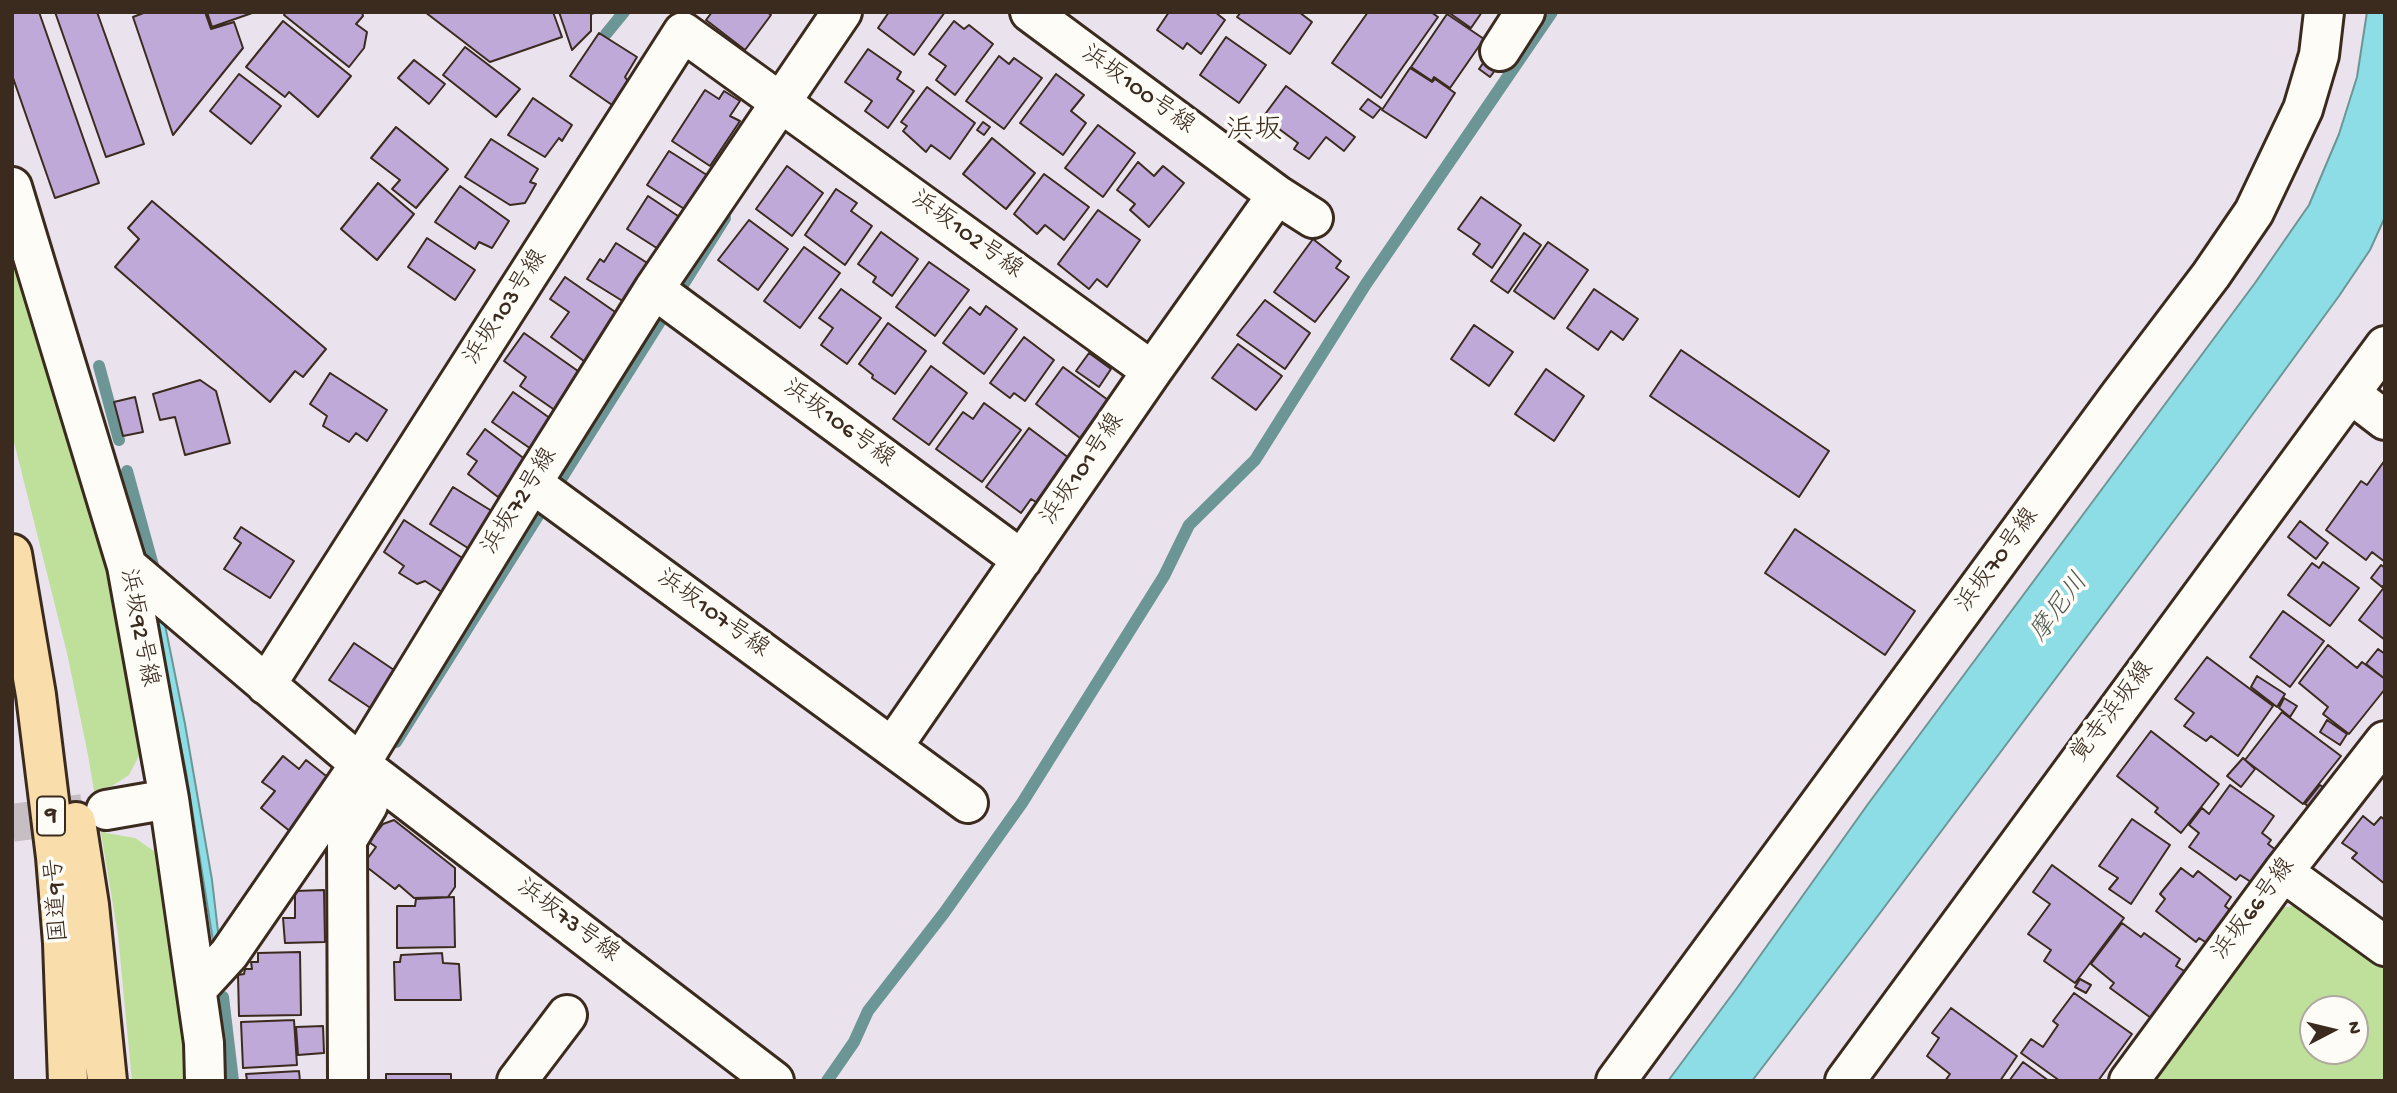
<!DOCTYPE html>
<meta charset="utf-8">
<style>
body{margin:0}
#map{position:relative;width:2397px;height:1093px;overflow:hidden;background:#eae3ee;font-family:"Gochi Hand",sans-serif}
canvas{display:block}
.frame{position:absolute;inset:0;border:14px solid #3b2a1e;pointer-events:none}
.north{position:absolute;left:2299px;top:995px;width:70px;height:70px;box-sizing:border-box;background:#fdfcf7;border:2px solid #afa8a0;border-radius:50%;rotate:83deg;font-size:19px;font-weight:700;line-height:28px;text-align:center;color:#3b2a1e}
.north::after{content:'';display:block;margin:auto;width:24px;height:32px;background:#3b2a1e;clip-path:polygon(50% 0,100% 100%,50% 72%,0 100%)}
</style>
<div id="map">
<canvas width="2397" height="1093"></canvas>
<div class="frame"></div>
<div class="north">N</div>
</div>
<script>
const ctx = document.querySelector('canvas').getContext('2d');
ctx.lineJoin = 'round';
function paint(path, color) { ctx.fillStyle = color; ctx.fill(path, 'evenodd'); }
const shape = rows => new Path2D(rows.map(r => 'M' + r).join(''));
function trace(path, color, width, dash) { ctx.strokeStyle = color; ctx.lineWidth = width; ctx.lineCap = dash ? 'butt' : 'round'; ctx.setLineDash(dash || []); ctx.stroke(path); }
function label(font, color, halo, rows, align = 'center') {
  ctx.font = font + ' "Gochi Hand","Klee One",sans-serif'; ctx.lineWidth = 7; ctx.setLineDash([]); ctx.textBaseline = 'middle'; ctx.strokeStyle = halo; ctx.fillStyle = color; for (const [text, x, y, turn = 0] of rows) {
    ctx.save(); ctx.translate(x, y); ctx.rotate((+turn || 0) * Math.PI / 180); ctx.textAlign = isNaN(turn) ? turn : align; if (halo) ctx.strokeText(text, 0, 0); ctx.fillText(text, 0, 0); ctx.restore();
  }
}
paint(shape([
 [12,230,73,429,113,594,141,752,129,775,112,786,98,789,106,833,135,838,154,851,162,862,190,1081,132,1081,118,935,88,755,67,653,12,434],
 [2308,903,2385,961,2385,1081,2155,1081,2281,908],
 [2313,1009,2355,1009,2355,1051,2313,1051]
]), '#bee09a');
const water = shape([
 [2367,12,2385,12,2385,217,2370,250,2339,296,2217,463,1868,929,1752,1081,1668,1081,1737,988,1868,804,2255,283,2309,205,2339,134,2357,77,2367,12],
 [154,610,163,615,185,724,212,880,219,940,213,941,186,772,154,610]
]);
paint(water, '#8cdde5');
trace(water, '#6c9595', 2);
trace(shape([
 [606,34,624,12],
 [99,366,119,440],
 [127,471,155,573],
 [396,742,725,218],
 [223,997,233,1081],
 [827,1081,854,1042,868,1011,944,913,1022,803,1164,576,1189,525,1255,460,1366,284,1552,12]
]), '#6c9595', 12);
const building = shape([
 [12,12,39,12,99,183,55,198,12,75,12,12],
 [55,12,97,12,144,144,106,157,55,12],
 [146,12,205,12,211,29,234,22,243,48,173,135,133,17,146,12],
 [207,12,255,12,212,27,207,12],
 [286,12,362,12,363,16,356,24,367,32,364,48,349,67,284,15,286,12],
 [425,12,553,12,562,37,490,62,425,12],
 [559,12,598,12,591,14,591,31,572,50,559,12],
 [712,12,767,12,771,15,745,50,706,20,712,12],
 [889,12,945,12,914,55,878,28,889,12],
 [1169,12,1215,12,1225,20,1201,54,1187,43,1183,49,1157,30,1169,12],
 [1241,12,1299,12,1312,22,1290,54,1237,17,1241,12],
 [1368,12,1431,12,1438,17,1381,98,1332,63,1368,12],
 [1448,12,1482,12,1471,28,1448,12],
 [1447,14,1484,39,1450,88,1434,77,1432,81,1411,67,1447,14],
 [283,21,351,76,318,117,289,92,285,97,246,67,283,21],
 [954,21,964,29,969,25,993,44,955,95,936,80,946,66,929,54,954,21],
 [599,33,637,57,625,77,630,84,615,107,570,76,599,33],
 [1226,37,1266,65,1239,103,1200,75,1226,37],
 [465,47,520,89,496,117,443,75,465,47],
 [868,49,901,72,897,79,914,91,888,128,865,111,872,101,845,82,868,49],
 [1493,49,1505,57,1490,77,1479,69,1493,49],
 [999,56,1009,64,1014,58,1042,78,1004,129,966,101,999,56],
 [414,60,445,84,429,104,398,78,414,60],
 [1410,68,1432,82,1435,79,1455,93,1426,138,1382,110,1410,68],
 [239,74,281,106,251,144,210,111,239,74],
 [1056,74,1084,95,1071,111,1086,123,1063,155,1020,123,1056,74],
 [1286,86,1355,137,1344,151,1326,137,1309,159,1294,149,1298,143,1263,117,1286,86],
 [927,87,975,123,950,159,931,145,926,152,903,131,907,126,901,122,927,87],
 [705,90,719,99,724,91,740,101,730,116,740,121,710,166,672,141,705,90],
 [533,98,572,125,562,141,559,138,545,157,508,135,533,98],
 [1368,99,1381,108,1373,118,1360,109,1368,99],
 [983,122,990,127,984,135,977,130,983,122],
 [1098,125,1135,153,1103,197,1065,168,1098,125],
 [396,127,448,169,416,208,392,189,400,180,371,158,396,127],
 [992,138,1035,173,1006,209,963,174,992,138],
 [491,139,538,169,530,182,536,184,525,203,510,205,465,177,491,139],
 [669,151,710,177,689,212,647,185,669,151],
 [1138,162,1154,176,1163,166,1184,183,1149,227,1130,210,1135,204,1117,190,1138,162],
 [787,166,823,193,792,236,756,209,787,166],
 [1044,174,1089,207,1064,240,1045,225,1037,234,1014,214,1044,174],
 [378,183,414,214,377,260,341,229,378,183],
 [460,186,509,221,492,248,479,242,475,249,435,222,460,186],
 [836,189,857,203,851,211,872,226,845,265,805,235,836,189],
 [648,196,684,220,663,252,627,229,648,196],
 [1481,197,1521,225,1492,268,1473,254,1480,244,1458,229,1481,197],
 [152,201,326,349,303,377,295,371,270,402,115,267,139,239,128,228,152,201],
 [1098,210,1140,240,1107,287,1097,279,1089,289,1058,264,1098,210],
 [749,220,788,249,758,290,718,260,749,220],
 [881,232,918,259,892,296,873,282,876,277,858,264,881,232],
 [1524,233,1541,245,1508,293,1491,281,1524,233],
 [427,238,475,270,455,300,408,267,427,238],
 [1313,239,1341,261,1336,268,1349,277,1315,322,1274,292,1313,239],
 [1548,242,1588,270,1554,319,1514,291,1548,242],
 [616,243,652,266,629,305,587,279,600,259,604,262,616,243],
 [804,247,840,273,800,328,764,301,804,247],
 [929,262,969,290,935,336,896,307,929,262],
 [565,277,621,316,588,364,551,337,569,312,550,299,565,277],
 [841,289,881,318,847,364,821,345,833,328,819,318,841,289],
 [1594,289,1638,319,1623,340,1611,331,1598,350,1567,328,1594,289],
 [1265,300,1310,333,1285,369,1237,335,1265,300],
 [986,306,1017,329,984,374,943,343,970,307,980,315,986,306],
 [888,323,926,351,895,394,872,378,873,375,859,364,888,323],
 [1474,325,1513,352,1489,386,1451,359,1474,325],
 [524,333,585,376,559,413,520,386,526,377,504,361,524,333],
 [1024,337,1054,360,1025,401,1014,393,1010,398,990,383,1024,337],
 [1238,344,1282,376,1256,410,1212,378,1238,344],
 [1681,350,1829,451,1799,497,1650,396,1681,350],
 [1089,353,1111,369,1099,387,1076,371,1089,353],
 [931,366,967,393,929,445,893,419,931,366],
 [1063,367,1108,400,1080,438,1036,404,1063,367],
 [1546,369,1584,396,1554,441,1515,414,1546,369],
 [330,373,387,410,367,441,356,433,349,442,323,426,327,416,310,404,330,373],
 [200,380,216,391,230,443,185,455,175,417,160,420,153,394,200,380],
 [513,392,554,421,534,451,492,422,513,392],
 [135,397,143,432,123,436,114,402,135,397],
 [984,403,1021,430,982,482,936,449,963,412,973,419,984,403],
 [1029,428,1069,458,1036,502,1031,499,1021,513,986,487,1029,428],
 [485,429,526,460,498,497,468,474,477,461,467,454,485,429],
 [2385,460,2385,562,2372,552,2366,560,2326,530,2361,481,2367,485,2385,460],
 [453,487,495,513,471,550,430,524,453,487],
 [404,520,467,561,445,594,425,581,417,584,399,573,404,566,384,552,404,520],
 [2300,521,2328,543,2316,559,2288,537,2300,521],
 [241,527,294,561,270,598,224,569,241,543,234,538,241,527],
 [1795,529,1915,611,1885,655,1765,573,1795,529],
 [2323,562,2359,588,2330,626,2288,595,2312,563,2319,568,2323,562],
 [2381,565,2385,568,2385,584,2382,587,2371,578,2381,565],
 [2385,586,2385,640,2359,620,2385,586],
 [2283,611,2324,641,2290,687,2250,657,2283,611],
 [354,643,397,672,372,709,329,680,354,643],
 [2328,645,2357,668,2362,662,2385,679,2385,689,2349,734,2323,714,2328,707,2299,683,2328,645],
 [2378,649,2385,654,2385,679,2366,664,2378,649],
 [2207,657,2273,706,2238,756,2211,736,2206,741,2184,726,2194,713,2175,699,2207,657],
 [2257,676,2285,694,2277,707,2251,687,2257,676],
 [2284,698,2297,706,2290,717,2279,708,2284,698],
 [2282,712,2341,756,2303,804,2245,760,2282,712],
 [2327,720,2347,734,2340,745,2320,732,2327,720],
 [2151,731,2219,784,2181,833,2155,812,2158,808,2117,776,2151,731],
 [283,756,299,769,306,760,335,783,296,836,261,808,275,791,262,782,283,756],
 [2243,758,2255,769,2241,787,2227,776,2243,758],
 [2230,785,2274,816,2262,833,2271,840,2268,844,2276,850,2251,882,2240,875,2236,880,2189,847,2199,833,2189,825,2202,808,2209,814,2230,785],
 [2320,785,2326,789,2311,808,2305,804,2320,785],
 [2363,816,2374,825,2381,817,2385,820,2385,884,2352,858,2357,853,2342,843,2363,816],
 [2132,819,2170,845,2131,904,2109,889,2118,878,2099,866,2132,819],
 [394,820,455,868,455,887,448,897,414,898,399,885,395,889,368,868,368,858,376,847,369,842,383,824,394,820],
 [2052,865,2124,918,2075,983,2044,961,2051,950,2028,934,2050,904,2033,892,2052,865],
 [2181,868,2193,877,2198,871,2231,897,2225,906,2231,911,2207,943,2199,938,2196,942,2156,911,2165,899,2160,894,2181,868],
 [324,890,325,942,285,943,283,918,295,918,295,891,324,890],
 [454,897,455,947,397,948,397,906,415,906,416,899,454,897],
 [2122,923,2141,937,2144,933,2180,959,2176,966,2186,972,2151,1018,2110,988,2114,983,2091,964,2122,923],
 [300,952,301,1015,239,1016,238,975,244,974,245,969,252,969,251,962,258,962,258,953,300,952],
 [442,953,443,963,459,964,461,1000,395,1000,394,962,400,962,401,955,442,953],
 [2080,979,2091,985,2086,993,2075,987,2080,979],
 [2074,993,2132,1034,2098,1081,2060,1081,2021,1053,2031,1039,2043,1047,2058,1025,2053,1021,2074,993],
 [1951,1008,2017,1056,2000,1081,1945,1081,1950,1074,1927,1056,1939,1038,1932,1033,1951,1008],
 [294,1020,297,1065,243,1068,241,1022,294,1020],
 [323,1026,324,1053,298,1055,296,1027,323,1026],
 [2023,1062,2049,1081,2009,1081,2023,1062],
 [299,1071,300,1081,244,1081,247,1080,246,1074,299,1071],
 [386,1074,451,1074,451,1081,386,1081,386,1074]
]);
paint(building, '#bfa9d8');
trace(building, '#3b2a1e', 2);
trace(shape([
 [12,823,83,813]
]), '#c7bec4', 38, [38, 19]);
const minor = shape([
 [1030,12,1277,195,1313,218],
 [1500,51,1525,12],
 [12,187,127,566,169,799,204,1043,205,1081],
 [654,289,1022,560],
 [2351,394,2385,420],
 [532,483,968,803],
 [127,566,360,764,774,1081],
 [266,685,683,32,1152,371],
 [893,746,1152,371,1277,195],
 [106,810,169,799],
 [2283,872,2385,946],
 [197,989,229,954,360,764,532,483,654,289,842,12],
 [348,1081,347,840,368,805],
 [517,1081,567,1015],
 [1616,1081,2120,395,2211,275,2254,212,2303,109,2319,55,2324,12],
 [2129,1081,2283,872,2385,741]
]);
const tertiary = shape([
 [1845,1081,2385,346]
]);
const trunk = shape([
 [12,554,36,695,56,857,63,943,68,1081],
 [76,822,89,905,107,1081]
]);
trace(minor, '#3b2a1e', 44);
trace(tertiary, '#3b2a1e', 44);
trace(trunk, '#3b2a1e', 44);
trace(minor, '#fdfcf7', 38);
trace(tertiary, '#fdfcf7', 38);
trace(trunk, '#f9deab', 38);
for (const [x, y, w] of [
 [51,816,28]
]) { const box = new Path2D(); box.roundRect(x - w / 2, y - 19.5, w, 39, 5); ctx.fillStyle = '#fdfcf7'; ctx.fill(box); trace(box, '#3b2a1e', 2); }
label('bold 23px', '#3b2a1e', null, [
 ["9",51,816]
]);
label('24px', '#3b2a1e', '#fdfcf7', [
 ["浜坂100号線",1137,91,36],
 ["浜坂102号線",966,236,36],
 ["浜坂103号線",507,308,-57],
 ["浜坂106号線",838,425,36],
 ["浜坂101号線",1084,470,-56],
 ["浜坂72号線",521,502,-58],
 ["浜坂70号線",1999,561,-54],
 ["浜坂107号線",712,615,36],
 ["浜坂92号線",137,628,79],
 ["覚寺浜坂線",2114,713,-53],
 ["国道9号",59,900,-94],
 ["浜坂66号線",2255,910,-53],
 ["浜坂73号線",567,922,37]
]);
label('italic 26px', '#4f5750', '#fdfcf7', [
 ["摩尼川",2061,609,-53]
]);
label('28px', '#3b2a1e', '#fdfcf7', [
 ["浜坂",1254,133]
]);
</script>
